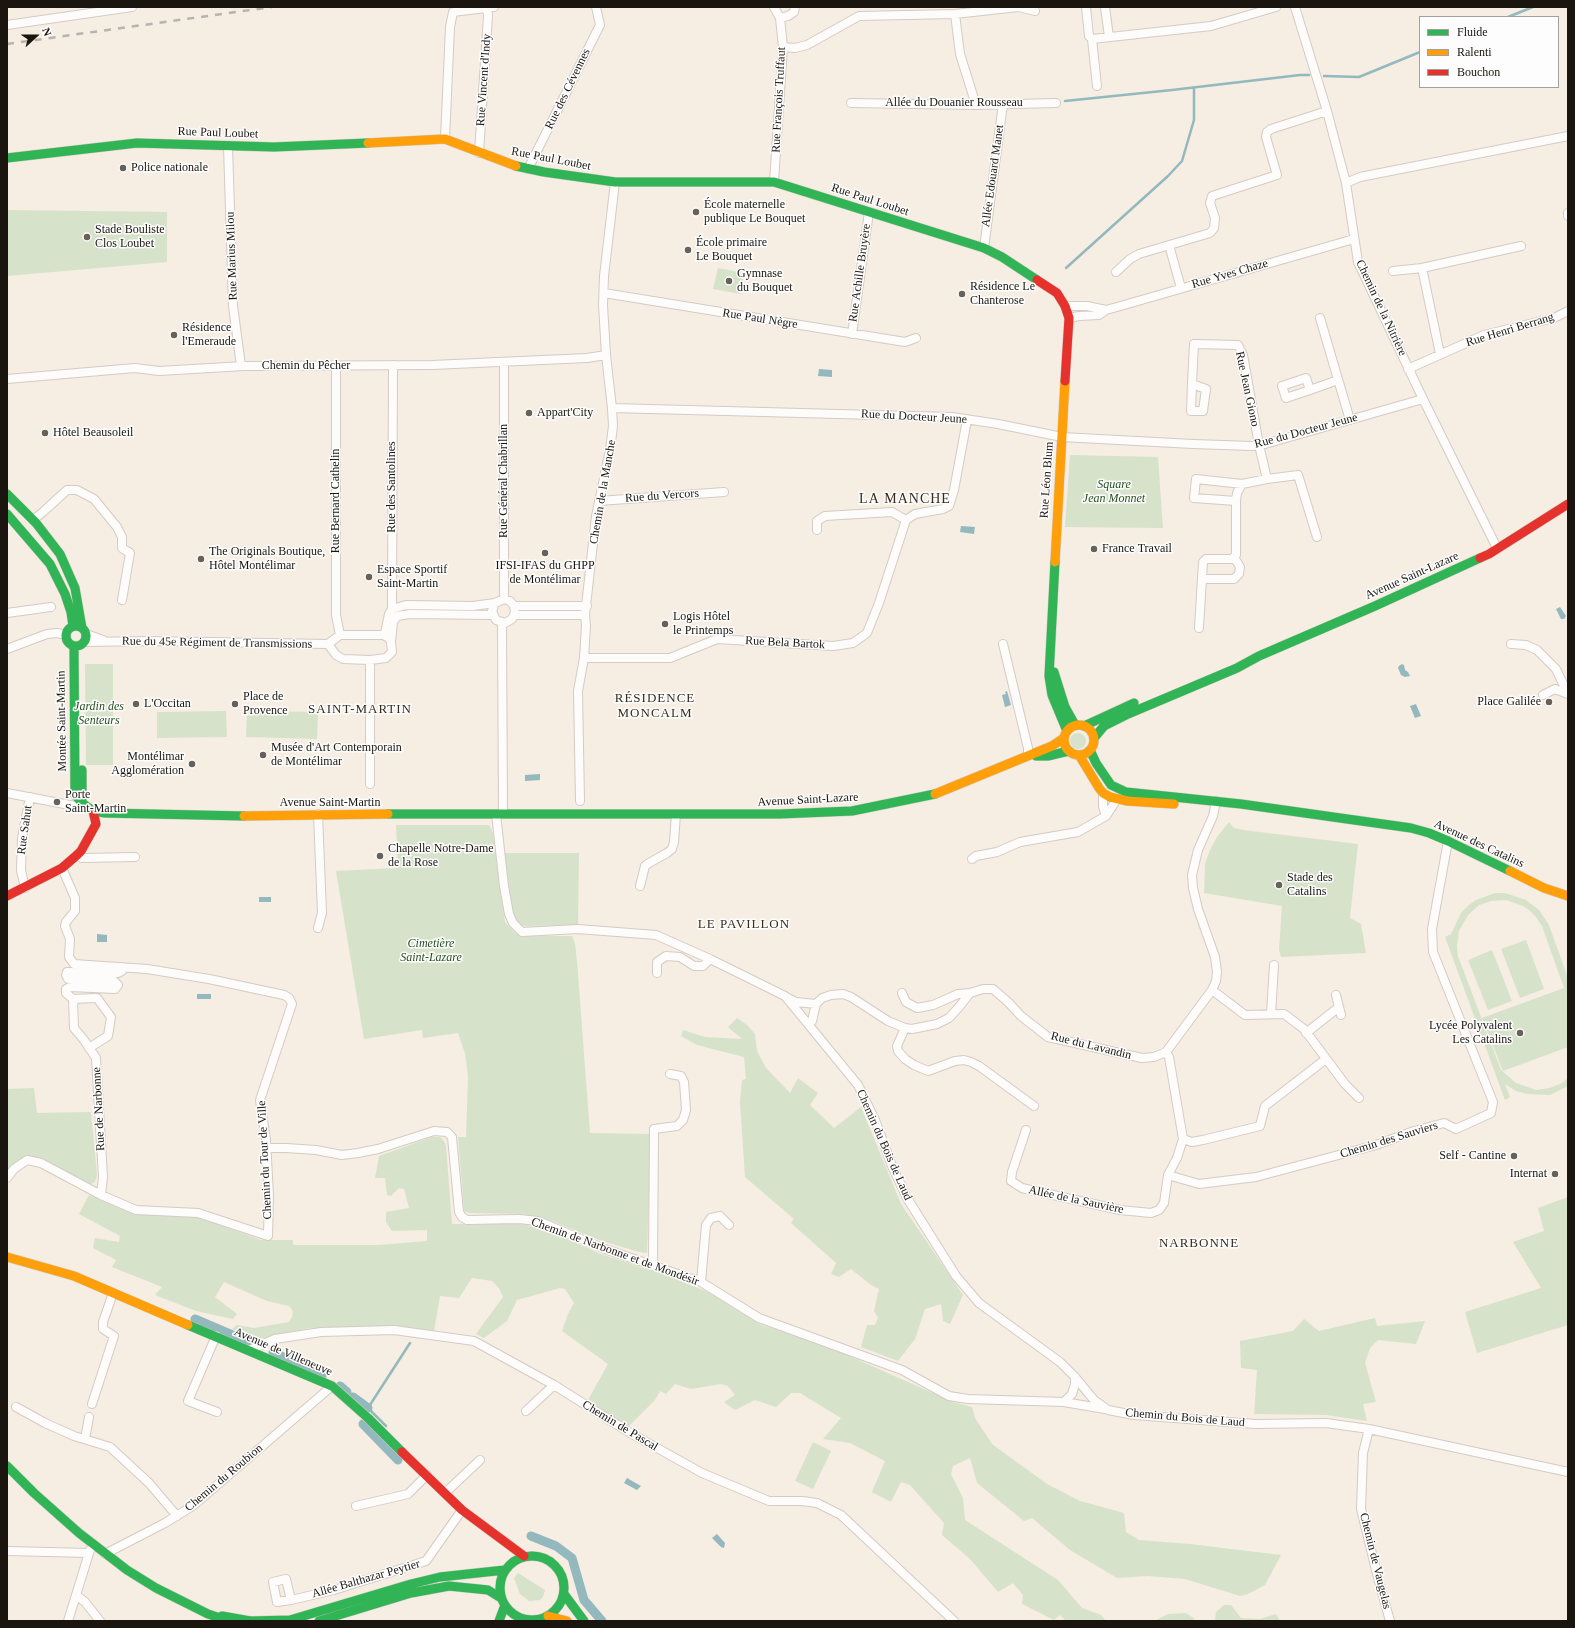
<!DOCTYPE html>
<meta charset="utf-8">
<style>
body{margin:0}
#map{position:relative;width:1575px;height:1628px;overflow:hidden;background:#f6ede3;font-family:Georgia,serif}
canvas{display:block}
.frame{position:absolute;inset:0;border:8px solid #1a150e;pointer-events:none}
.legend{position:absolute;left:1419px;top:16px;width:140px;height:72px;box-sizing:border-box;background:#fdfdfd;border:1px solid #a2a09d;margin:0;padding:5px 7px;list-style:none;font-size:12px;color:#1a150e}
.legend li{display:flex;align-items:center;gap:8px;height:20px}
.legend b{width:20px;border:1px solid #a2a09d}
.north{position:absolute;left:16px;top:16px;width:40px;height:40px;-webkit-text-stroke:3px #fdfdfd;paint-order:stroke;rotate:69deg;font-size:11px;font-weight:700;line-height:16px;text-align:center;color:#1a150e}
.north::after{content:'';display:block;margin:auto;width:14px;height:18px;background:#1a150e;clip-path:polygon(50% 0,100% 100%,50% 72%,0 100%)}
</style>
<div id="map">
<canvas width="1575" height="1628"></canvas>
<div class="frame"></div>
<ul class="legend">
<li><b style="height:5px;background:#30b455"></b>Fluide</li>
<li><b style="height:5px;background:#ff9f0a"></b>Ralenti</li>
<li><b style="height:5px;background:#e5322d"></b>Bouchon</li>
</ul>
<div class="north">N</div>
</div>
<script>
const ctx = document.querySelector('canvas').getContext('2d');
ctx.lineJoin = 'round';
function paint(path, color) { ctx.fillStyle = color; ctx.fill(path, 'evenodd'); }
const shape = rows => new Path2D(rows.map(r => 'M' + r).join(''));
function trace(path, color, width, dash) { ctx.strokeStyle = color; ctx.lineWidth = width; ctx.lineCap = dash ? 'butt' : 'round'; ctx.setLineDash(dash || []); ctx.stroke(path); }
function label(font, color, halo, rows, align = 'center') {
  ctx.font = font + ' Georgia,serif'; ctx.lineWidth = 3; ctx.setLineDash([]); ctx.textBaseline = 'middle'; ctx.strokeStyle = halo; ctx.fillStyle = color; for (const [text, x, y, turn = 0] of rows) {
    ctx.save(); ctx.translate(x, y); ctx.rotate((+turn || 0) * Math.PI / 180); ctx.textAlign = isNaN(turn) ? turn : align; if (halo) ctx.strokeText(text, 0, 0); ctx.fillText(text, 0, 0); ctx.restore();
  }
}
paint(shape([
 [7,210,167,212,167,262,7,276],
 [718,268,744,273,741,294,713,289],
 [1070,455,1158,457,1163,528,1065,527],
 [85,664,113,664,113,765,86,765],
 [226,711,227,737,157,738,157,712],
 [247,711,318,712,317,739,246,737],
 '1070 741a8 8 0 1 1 16 0a8 8 0 1 1-16 0Z',
 [1229,822,1234,828,1243,830,1358,844,1350,918,1361,924,1366,953,1281,957,1279,950,1282,906,1204,893,1205,864,1210,850,1217,837],
 [396,825,489,825,493,833,505,922,515,933,523,936,572,936,575,944,577,961,590,1133,651,1134,647,1253,639,1252,599,1240,552,1221,523,1214,469,1213,464,1211,458,1137,466,1137,468,1077,465,1053,458,1033,423,1038,422,1030,364,1039,336,871,398,868],
 [504,853,579,853,578,925,527,926,519,925,511,911],
 [1495,893,1505,893,1526,900,1539,910,1549,925,1568,978,1568,1047,1503,1071,1482,1018,1564,988,1542,926,1536,917,1529,910,1523,906,1506,900,1491,901,1479,905,1468,915,1459,931,1457,946,1458,956,1501,1070,1516,1083,1536,1090,1550,1088,1562,1083,1568,1078,1568,1086,1550,1095,1527,1094,1516,1091,1505,1084,1510,1097,1505,1100,1445,937,1451,934,1461,913,1469,905,1476,900],
 [1526,940,1544,989,1520,998,1501,949],
 [1492,950,1512,1001,1488,1010,1468,960],
 [737,1018,747,1025,755,1034,757,1051,766,1068,790,1093,798,1078,818,1093,810,1105,834,1128,861,1107,901,1204,963,1295,950,1324,943,1321,941,1304,925,1309,915,1339,898,1361,861,1347,867,1325,875,1325,878,1318,874,1311,879,1289,871,1285,851,1269,839,1277,831,1274,836,1263,791,1223,794,1219,745,1177,740,1102,742,1080,746,1079,744,1057,697,1045,681,1036,683,1030,705,1037,742,1039,728,1027],
 [34,1088,37,1113,91,1112,97,1174,95,1182,91,1184,84,1182,48,1162,47,1163,25,1157,17,1161,7,1170,7,1089],
 [432,1137,440,1137,444,1141,446,1146,452,1224,524,1224,575,1242,598,1253,671,1277,710,1293,759,1324,829,1347,953,1402,972,1407,975,1418,992,1444,1047,1484,1080,1501,1124,1513,1126,1532,1139,1540,1190,1544,1281,1555,1265,1585,1248,1594,1240,1596,1185,1579,1147,1576,1117,1578,1070,1550,1032,1518,1024,1521,977,1483,970,1458,953,1466,951,1474,963,1498,965,1520,1058,1580,1082,1608,1101,1615,1106,1621,1066,1621,1060,1615,1054,1620,1022,1604,1023,1595,1013,1583,998,1592,970,1559,942,1535,944,1523,910,1485,901,1482,891,1502,872,1492,885,1461,850,1443,823,1439,841,1418,800,1393,791,1393,776,1407,755,1400,735,1410,724,1402,735,1395,728,1386,721,1384,691,1389,675,1384,666,1394,660,1391,655,1400,628,1427,588,1400,608,1364,562,1331,568,1314,574,1303,565,1289,560,1288,517,1300,507,1321,484,1338,476,1334,503,1297,499,1288,492,1281,472,1278,459,1298,440,1296,434,1331,391,1327,310,1328,261,1339,232,1329,237,1325,254,1328,289,1322,292,1317,293,1311,289,1306,267,1301,224,1282,215,1297,237,1314,233,1319,196,1311,155,1295,162,1287,112,1267,116,1260,93,1248,95,1238,119,1242,120,1236,79,1214,89,1195,132,1213,198,1217,261,1240,293,1240,293,1245,379,1245,427,1241,427,1230,392,1231,386,1222,386,1212,409,1208,404,1189,399,1188,391,1196,387,1195,385,1178,375,1178,379,1156],
 [1568,1197,1568,1325,1477,1353,1465,1312,1541,1288,1513,1242,1544,1231,1538,1208],
 [1375,1318,1377,1326,1425,1321,1416,1344,1378,1340,1370,1348,1365,1363,1376,1402,1363,1404,1367,1421,1326,1415,1254,1414,1257,1370,1241,1368,1240,1341,1293,1331,1304,1319,1319,1331],
 [813,1442,831,1451,813,1489,795,1481],
 [518,1573,545,1590,543,1597,540,1600,529,1601,520,1594,514,1578],
 [1224,1605,1231,1605,1241,1618,1260,1619,1276,1614,1280,1621,1215,1621,1216,1612],
 [1186,1613,1195,1619,1190,1621,1154,1621,1168,1614]
]), '#d7e2cb');
paint(shape([
 [819,369,832,370,832,377,818,376],
 [961,526,975,527,974,534,960,532],
 [1560,607,1566,616,1564,619,1561,619,1556,609],
 [1402,664,1404,665,1405,670,1408,672,1410,676,1405,677,1401,675,1398,668,1399,666],
 [1007,691,1011,705,1005,707,1002,695,1006,694,1005,692],
 [1416,704,1421,716,1415,718,1410,706],
 [540,774,540,780,525,781,525,775],
 [259,897,271,897,271,902,259,902],
 [97,934,107,935,107,942,97,942],
 [197,994,211,994,211,999,197,999],
 [627,1478,641,1486,637,1490,624,1483],
 [717,1534,725,1543,724,1548,721,1547,712,1538]
]), '#93b8be');
trace(shape([
 [1508,17,1533,7],
 [1324,76,1359,77,1420,52],
 [1065,101,1172,90,1300,75,1309,75],
 [1066,268,1168,176,1182,161,1194,120,1194,88],
 [386,1426,368,1408,410,1343]
]), '#93b8be', 2.5);
trace(shape([
 [195,1319,251,1343],
 [273,1352,322,1376],
 [340,1386,347,1392],
 [353,1397,368,1408],
 [363,1424,398,1460],
 [531,1536,556,1546,572,1558,584,1600,602,1621]
]), '#93b8be', 9);
const street = shape([
 [1019,7,1035,11],
 [1086,7,1089,36,1092,39,1211,26,1276,7],
 [1105,7,1109,37],
 [1295,7,1327,111,1346,183,1358,262,1423,399,1497,548],
 [955,14,960,54,976,105],
 [780,18,788,16,794,12,795,7],
 [7,25,132,7],
 [1092,39,1097,86],
 [783,47,795,48,807,45,859,16,955,14,1018,7],
 [851,103,976,105,1056,103],
 [445,139,450,27,453,12,494,7],
 [228,146,233,306,241,366],
 [479,153,488,16,487,8],
 [528,169,600,25,596,7],
 [774,182,783,47,780,18,774,7],
 [1346,183,1360,177,1568,136],
 [1568,213,1568,216],
 [1169,245,1181,288],
 [984,248,1003,104],
 [1393,271,1422,268],
 [1116,272,1130,259,1139,254,1210,233,1214,228,1215,218,1210,203,1212,196,1277,175,1266,137,1267,132,1271,129,1327,111],
 [604,293,905,342,916,338],
 [1065,306,1087,306,1106,310],
 [1069,318,1079,316,1099,315,1106,310,1117,307,1354,239],
 [1320,318,1350,420],
 [852,334,869,212],
 [1440,354,1422,268,1521,246],
 [504,362,504,599],
 [336,366,336,615,340,635],
 [1408,369,1484,335,1554,318,1568,311],
 [7,379,135,368,159,371,244,366,432,365,587,358,606,355],
 [1192,384,1206,389,1203,411,1191,411,1192,384,1194,344,1238,345,1243,355,1259,445,1267,479,1298,475,1317,537],
 [1310,390,1306,378,1282,386,1286,398,1310,390,1338,380],
 [612,408,952,417,998,424,1062,437,1193,444,1252,446,1265,444,1423,399],
 [599,501,724,492],
 [1236,501,1194,498,1196,479,1242,484,1267,479],
 [33,520,43,512,67,490,77,490,94,499,117,527,122,537,122,548,130,553,122,600],
 [817,530,817,521,825,516,892,512,906,520],
 [1202,579,1234,579,1239,574,1240,567,1234,557],
 [514,606,587,606],
 [392,609,393,365],
 [7,613,51,607],
 [514,615,585,615],
 [502,623,503,814],
 [1199,628,1203,562,1206,559,1232,559,1236,555,1236,501,1237,493,1242,484],
 [86,634,103,640],
 [340,635,383,635,389,638,391,642,392,652,386,658,370,660,343,659,336,655,328,644,340,635],
 [383,635,385,633,389,614,392,609,406,605,473,606,495,603,504,599,510,601,514,606,515,613,512,619,505,623,496,620,492,611,495,603],
 [85,642,150,641,328,644],
 [391,642,393,622,397,616,410,614,493,615],
 [1003,644,1028,748,1028,755],
 [1511,644,1526,645,1537,650,1556,669,1568,694],
 [7,649,47,634,57,633,66,635],
 [584,658,670,658,717,639,833,646,853,643,867,633,879,603,906,520,915,514,943,509,949,506,954,490,967,420],
 [370,660,370,784],
 [1543,695,1555,689,1568,694],
 [7,793,75,806,82,803],
 [1103,793,1103,806,1106,816],
 [580,801,578,691,584,658,586,626,585,615,596,516,610,450,613,426,612,408,606,355,603,305,604,276,615,182],
 [496,814,504,886,509,914,513,923,522,932,578,929,656,935,710,959,785,996,858,1085,875,1120,892,1166,907,1198,956,1276,979,1303,1060,1362,1075,1377,1094,1400,1108,1410,1134,1415,1255,1424,1326,1423,1369,1429,1568,1472],
 [77,855,82,858,135,857],
 [972,859,976,856,997,852,1020,842,1078,832,1106,816,1117,799],
 [640,886,645,866,649,863,667,853,672,849,674,842,676,814],
 [25,888,21,870,22,838,30,797],
 [318,928,322,913,318,814],
 [657,973,657,962,666,956,680,957,694,966,703,966,710,959],
 [1212,990,1245,1015,1284,1014,1304,1029,1345,1084,1359,1098],
 [902,993,906,1002,917,1008,933,1005,958,994,970,993],
 [1336,995,1341,1015],
 [788,998,796,1002,816,1004],
 [73,999,97,998,111,1017,108,1036,89,1048],
 [1271,1014,1274,965],
 [808,1024,812,1021,816,1004,822,998,831,995,843,994,851,997,888,1021,905,1028,912,1029,937,1024,949,1018,959,1007,970,993,983,989,993,989,1008,1002,1021,1016,1048,1037,1142,1058,1154,1057,1166,1052,1212,990,1216,981,1217,972,1215,957,1198,909,1193,888,1192,875,1198,850,1213,816,1216,801],
 [905,1028,897,1046,898,1051,905,1059,914,1065,928,1071,955,1061,964,1060,971,1062,979,1066,1034,1106],
 [1306,1033,1339,1007],
 [1026,1130,1012,1172,1011,1181,1022,1188,1120,1210,1151,1213,1159,1210,1164,1203,1168,1175,1177,1158,1183,1139,1169,1057,1166,1052],
 [1183,1139,1192,1142,1203,1140,1260,1126,1265,1106,1326,1059],
 [267,1148,286,1148,316,1150,342,1155,358,1153,378,1149,434,1131,447,1132,452,1137,459,1212,462,1217,467,1220,519,1219,538,1221,605,1249,701,1282,759,1318,902,1370,949,1396,968,1399,1064,1402,1072,1394,1075,1384,1075,1377],
 [1168,1175,1199,1184,1256,1177,1376,1145,1414,1131,1444,1123,1456,1129,1491,1113,1493,1102,1433,952,1432,929,1448,841],
 [7,1178,14,1169,27,1160,41,1163,101,1195,136,1210,198,1213,268,1236,269,1196,266,1140,260,1100,292,1004,289,998,284,995,209,979,147,969,74,964,69,957,70,939,65,926,66,922,75,911,75,898,62,868],
 [101,1195,103,1177,96,1058,84,1040,74,1028,73,999,66,993,66,989,70,987,115,989,118,985,114,981,68,979,66,975,67,972,118,973,122,971,123,968],
 [653,1266,654,1129,677,1126,683,1120,686,1110,684,1082,681,1076,670,1074],
 [701,1282,706,1225,711,1218,720,1216,729,1225],
 [216,1336,188,1401,217,1412],
 [250,1350,275,1339,321,1332,394,1330,474,1341,554,1385,632,1434,702,1473,769,1501,802,1501,817,1503,841,1515,954,1621],
 [1064,1402,1105,1409],
 [92,1404,114,1336,103,1329,103,1322,113,1293],
 [16,1407,45,1423,74,1436,110,1447,149,1483,177,1516],
 [526,1411,554,1385],
 [1369,1429,1363,1453,1361,1509,1378,1578,1390,1621],
 [85,1439,89,1417],
 [445,1493,480,1460],
 [356,1506,408,1494,427,1475],
 [7,1551,89,1553],
 [105,1554,165,1523,194,1505,332,1386],
 [76,1595,85,1602,100,1621],
 [291,1600,286,1579,273,1582,277,1602,291,1600,334,1590,426,1561,462,1510],
 [68,1621,90,1550]
]);
const fast = shape([
 [7,158,137,143,274,147,368,143],
 [516,166,544,172,615,182,774,182,984,248,1002,257,1037,280],
 [7,494,36,523,60,554,75,588,82,628],
 [7,514,50,564,65,594,71,612,73,626],
 [1055,562,1049,676,1052,695,1067,731],
 '66 636a10 10 0 1 1 20 0a10 10 0 1 1-20 0Z',
 [74,647,75,795,82,803,93,811,105,813,244,816],
 [1054,672,1065,707,1075,725],
 [1084,726,1134,703],
 [1094,738,1104,726,1128,714,1237,668,1259,656,1375,606,1480,558],
 [1090,750,1096,763,1111,785,1126,792,1241,804,1411,828,1429,833,1448,841,1510,871],
 [1036,756,1048,756,1069,751],
 [82,770,82,803],
 [388,814,780,814,852,811,935,794],
 [188,1325,332,1386,368,1418,402,1452],
 [7,1466,34,1493,79,1533,127,1570,156,1588,208,1614,229,1621],
 '500 1588a32 32 0 1 1 64 0a32 32 0 1 1-64 0Z',
 [564,1594,584,1621],
 [222,1616,250,1621],
 [251,1621,290,1620,411,1584,440,1577,505,1570],
 [319,1621,411,1593,449,1586,488,1590,501,1598],
 [499,1621,505,1605]
]);
const slow = shape([
 [368,143,445,139,516,166],
 [1055,562,1065,381],
 '1064 740a15 15 0 1 1 30 0a15 15 0 1 1-30 0Z',
 [1079,755,1099,788,1103,793,1110,797,1127,801,1174,804],
 [935,794,1052,746,1064,738],
 [244,816,388,814],
 [1510,871,1544,888,1568,896],
 [7,1257,74,1276,188,1325],
 [548,1616,567,1621]
]);
const jam = shape([
 [1037,280,1057,293,1065,306,1069,318,1065,381],
 [1480,558,1489,554,1568,504],
 [7,896,62,868,77,855,81,851,96,824,93,811],
 [402,1452,462,1510,524,1556]
]);
trace(street, '#d3cbc4', 10);
trace(fast, '#d3cbc4', 10);
trace(slow, '#d3cbc4', 10);
trace(jam, '#d3cbc4', 10);
trace(street, '#fefcfb', 8);
trace(fast, '#30b455', 9);
trace(slow, '#ff9f0a', 9);
trace(jam, '#e5322d', 9);
trace(shape([
 [7,44,272,7]
]), '#b6b4b2', 2.5, [7, 7]);
for (const [x, y, r, color] of [
 [123,168,4,"#676159"],
 [696,212,4,"#676159"],
 [87,237,4,"#676159"],
 [688,250,4,"#676159"],
 [729,281,4,"#676159"],
 [962,294,4,"#676159"],
 [174,335,4,"#676159"],
 [529,413,4,"#676159"],
 [45,433,4,"#676159"],
 [1094,549,4,"#676159"],
 [545,553,4,"#676159"],
 [201,559,4,"#676159"],
 [369,577,4,"#676159"],
 [665,624,4,"#676159"],
 [1549,702,4,"#676159"],
 [136,704,4,"#676159"],
 [235,704,4,"#676159"],
 [263,755,4,"#676159"],
 [192,764,4,"#676159"],
 [57,802,4,"#676159"],
 [380,856,4,"#676159"],
 [1279,885,4,"#676159"],
 [1520,1033,4,"#676159"],
 [1514,1156,4,"#676159"],
 [1555,1174,4,"#676159"]
]) { const dot = new Path2D(); dot.arc(x, y, r, 0, 2 * Math.PI); ctx.fillStyle = color; ctx.fill(dot); trace(dot, '#fdfdfd', 1.5); }
label('12px', '#1a150e', '#fdfdfd', [
 ["Rue Vincent d'Indy",484,80,-86],
 ["Rue des Cévennes",568,89,-64],
 ["Rue François Truffaut",779,100,-87],
 ["Allée du Douanier Rousseau",954,103],
 ["Rue Paul Loubet",218,133,2],
 ["Rue Paul Loubet",551,159,11],
 ["Allée Edouard Manet",993,176,-82],
 ["Rue Paul Loubet",870,200,18],
 ["Rue Marius Milou",232,256,-92],
 ["Rue Achille Bruyère",860,273,-82],
 ["Rue Yves Chaze",1230,274,-16],
 ["Chemin de la Nitrière",1381,308,65],
 ["Rue Paul Nègre",760,319,9],
 ["Rue Henri Berrang",1510,330,-17],
 ["Chemin du Pêcher",306,366],
 ["Rue Jean Giono",1247,389,78],
 ["Rue du Docteur Jeune",914,417,3],
 ["Rue du Docteur Jeune",1306,431,-15],
 ["Rue Léon Blum",1047,480,-86],
 ["Rue Général Chabrillan",504,481,-90],
 ["Rue des Santolines",392,487,-90],
 ["Chemin de la Manche",603,492,-80],
 ["Rue du Vercors",662,496,-4],
 ["Rue Bernard Cathelin",336,501,-90],
 ["Avenue Saint-Lazare",1412,576,-24],
 ["Rue du 45e Régiment de Transmissions",217,643,1],
 ["Rue Bela Bartok",785,643,3],
 ["Montée Saint-Martin",62,721,-91],
 ["Avenue Saint-Lazare",808,800,-3],
 ["Avenue Saint-Martin",330,803],
 ["Rue Sahut",25,830,-82],
 ["Avenue des Catalins",1479,844,25],
 ["Rue du Lavandin",1091,1046,14],
 ["Rue de Narbonne",99,1109,-93],
 ["Chemin des Sauviers",1389,1140,-17],
 ["Chemin du Bois de Laud",884,1145,66],
 ["Chemin du Tour de Ville",265,1160,-93],
 ["Allée de la Sauvière",1076,1200,12],
 ["Chemin de Narbonne et de Mondésir",615,1252,20],
 ["Avenue de Villeneuve",283,1352,23],
 ["Chemin du Bois de Laud",1185,1418,5],
 ["Chemin de Pascal",620,1426,31],
 ["Chemin du Roubion",224,1478,-40],
 ["Chemin de Vaugelas",1375,1561,76],
 ["Allée Balthazar Peytier",366,1579,-16]
]);
label('12px', '#1a150e', '#fdfdfd', [
 ["Police nationale",131,168],
 ["École maternelle",704,205],
 ["publique Le Bouquet",704,219],
 ["Stade Bouliste",95,230],
 ["Clos Loubet",95,244],
 ["École primaire",696,243],
 ["Le Bouquet",696,257],
 ["Gymnase",737,274],
 ["du Bouquet",737,288],
 ["Résidence Le",970,287],
 ["Chanterose",970,301],
 ["Résidence",182,328],
 ["l'Emeraude",182,342],
 ["Appart'City",537,413],
 ["Hôtel Beausoleil",53,433],
 ["France Travail",1102,549],
 ["The Originals Boutique,",209,552],
 ["Hôtel Montélimar",209,566],
 ["IFSI-IFAS du GHPP",545,566,"center"],
 ["de Montélimar",545,580,"center"],
 ["Espace Sportif",377,570],
 ["Saint-Martin",377,584],
 ["Logis Hôtel",673,617],
 ["le Printemps",673,631],
 ["Place de",243,697],
 ["Provence",243,711],
 ["Place Galilée",1541,702,"right"],
 ["L'Occitan",144,704],
 ["Musée d'Art Contemporain",271,748],
 ["de Montélimar",271,762],
 ["Montélimar",184,757,"right"],
 ["Agglomération",184,771,"right"],
 ["Porte",65,795],
 ["Saint-Martin",65,809],
 ["Chapelle Notre-Dame",388,849],
 ["de la Rose",388,863],
 ["Stade des",1287,878],
 ["Catalins",1287,892],
 ["Lycée Polyvalent",1512,1026,"right"],
 ["Les Catalins",1512,1040,"right"],
 ["Self - Cantine",1506,1156,"right"],
 ["Internat",1547,1174,"right"]
], 'left');
label('italic 12px', '#244f1d', '#fdfdfd', [
 ["Square",1114,485],
 ["Jean Monnet",1114,499],
 ["Jardin des",99,707],
 ["Senteurs",99,721],
 ["Cimetière",431,944],
 ["Saint-Lazare",431,958]
]);
ctx.letterSpacing = '1px';
label('13px', '#372b1c', '#fdfdfd', [
 ["RÉSIDENCE",655,699],
 ["MONCALM",655,714],
 ["SAINT-MARTIN",360,710],
 ["LE PAVILLON",744,925],
 ["NARBONNE",1199,1244]
]);
ctx.letterSpacing = '0px';
ctx.letterSpacing = '1px';
label('14px', '#372b1c', '#fdfdfd', [
 ["LA MANCHE",905,499]
]);
ctx.letterSpacing = '0px';
</script>
